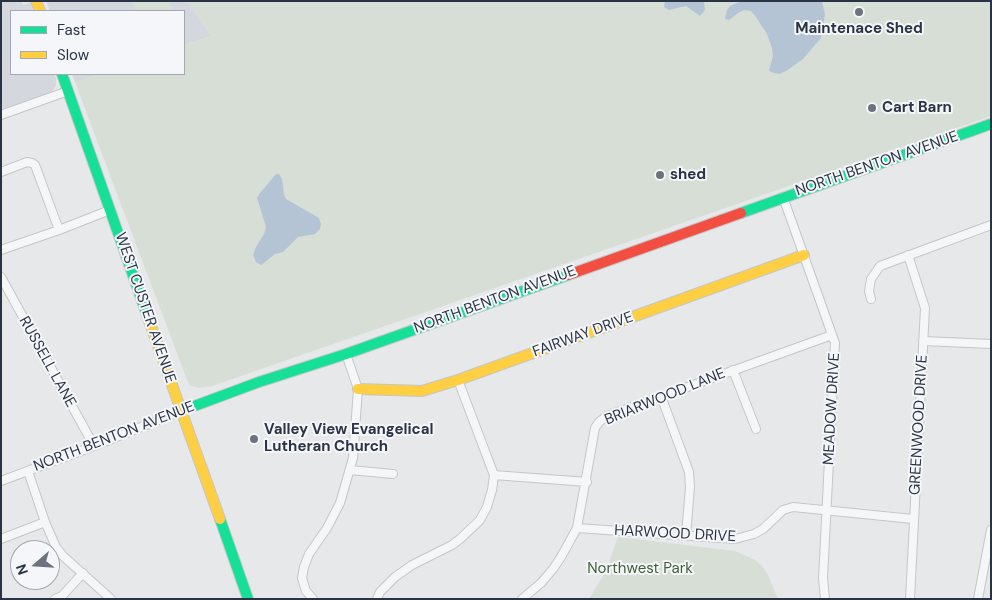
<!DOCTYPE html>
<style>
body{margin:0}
#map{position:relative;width:992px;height:600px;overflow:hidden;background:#e6e8ea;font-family:"DM Sans",sans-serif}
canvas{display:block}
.frame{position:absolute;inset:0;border:2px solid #2b3445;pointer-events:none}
.legend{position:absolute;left:10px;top:10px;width:175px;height:65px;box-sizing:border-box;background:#f4f6f9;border:1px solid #a4a8b1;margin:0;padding:6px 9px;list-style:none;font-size:15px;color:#2b3445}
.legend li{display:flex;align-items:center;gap:10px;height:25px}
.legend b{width:25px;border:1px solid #a4a8b1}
.north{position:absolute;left:10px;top:540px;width:50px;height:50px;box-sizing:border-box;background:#f4f6f9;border:1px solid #a4a8b1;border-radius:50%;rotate:251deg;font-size:14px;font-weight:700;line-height:20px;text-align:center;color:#2b3445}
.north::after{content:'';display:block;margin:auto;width:18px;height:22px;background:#6c737f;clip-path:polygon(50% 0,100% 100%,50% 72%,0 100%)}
</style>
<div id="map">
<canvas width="992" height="600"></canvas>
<div class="frame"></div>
<ul class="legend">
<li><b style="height:6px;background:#16e098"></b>Fast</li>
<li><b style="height:6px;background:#ffcf43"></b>Slow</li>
</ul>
<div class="north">N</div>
</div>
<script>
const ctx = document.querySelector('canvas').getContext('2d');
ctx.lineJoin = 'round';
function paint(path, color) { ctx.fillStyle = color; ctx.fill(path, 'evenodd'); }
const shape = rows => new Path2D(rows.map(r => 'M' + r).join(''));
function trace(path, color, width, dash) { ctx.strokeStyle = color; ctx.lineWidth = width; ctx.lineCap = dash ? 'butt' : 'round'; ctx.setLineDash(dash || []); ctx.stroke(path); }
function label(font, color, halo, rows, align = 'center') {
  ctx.font = font + ' "DM Sans",sans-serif'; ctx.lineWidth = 4; ctx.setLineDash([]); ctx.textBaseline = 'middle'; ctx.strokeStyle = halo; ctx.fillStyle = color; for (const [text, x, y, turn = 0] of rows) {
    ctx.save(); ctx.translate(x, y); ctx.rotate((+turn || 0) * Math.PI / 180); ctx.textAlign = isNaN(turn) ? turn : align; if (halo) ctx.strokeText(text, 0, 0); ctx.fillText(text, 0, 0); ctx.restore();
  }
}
paint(shape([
 [1,1,21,1,23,5,30,3,33,11,11,11,11,74,54,74,56,78,56,85,52,92,46,96,2,112],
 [46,1,187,1,211,36,184,45,184,11,50,11],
 [72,74,100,74,75,82]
]), '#d4d7dd');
paint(shape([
 [131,1,169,1,174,11,137,11],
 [187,1,991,1,991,116,212,386,199,388,189,385,75,82,100,74,184,74,184,45,211,36],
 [618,537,735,551,755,560,762,566,768,575,778,599,589,599,606,571]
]), '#d6ded6');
paint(shape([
 [665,1,704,1,705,10,700,16,686,6,669,10,664,7],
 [742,1,822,1,825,15,821,38,803,59,786,71,779,74,771,72,769,70,773,56,772,48,767,34,756,17,751,11,744,10,738,13,729,20,725,19,727,10,730,6],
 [276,174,279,174,282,179,284,195,286,199,319,218,321,224,320,229,315,234,298,237,283,252,275,254,261,265,256,262,253,255,256,247,264,234,266,227,257,198,260,193]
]), '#b4c4d5');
const street = shape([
 [1,115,68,91],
 [1,172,27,162,32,163,35,165,59,230],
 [783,197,835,343,823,578,825,599],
 [1,250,59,230,110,210],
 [908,255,925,308,910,599],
 [1,277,94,446],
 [871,299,869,291,871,279,880,266,991,225],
 [923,341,991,344],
 [733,370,756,429],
 [661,396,689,472,690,487,686,535],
 [350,470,393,474],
 [28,471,45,522,56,547,63,556,111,599],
 [494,475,587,482],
 [1,481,94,446,181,411],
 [577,528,735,539,754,534,763,529,783,510,793,507,913,519],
 [1,539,45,522],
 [55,599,62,596,83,573],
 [313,599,306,591,302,578,304,567,309,554,327,528,340,503,353,458,358,389,346,354],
 [377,599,380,592,395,577,412,565,452,545,460,539,480,520,487,507,492,490,494,475,458,380],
 [522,599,541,583,553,569,561,557,577,528,595,428,599,422,607,416,832,335],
 [978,599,991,530]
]);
const fast = shape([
 [62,74,147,315],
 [741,213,991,124],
 [181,411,259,382,346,354,568,275],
 [220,519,248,599]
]);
const slow = shape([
 [36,1,40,11],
 [147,315,220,519],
 [358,389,422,391,458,380,804,255]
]);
const jam = shape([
 [568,275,741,213]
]);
trace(street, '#c4c6c8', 10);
trace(fast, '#c4c6c8', 12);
trace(slow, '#c4c6c8', 12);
trace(jam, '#c4c6c8', 12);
trace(street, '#f5f6f7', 8);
trace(fast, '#16e098', 10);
trace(slow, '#ffcf43', 10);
trace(jam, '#f24e42', 10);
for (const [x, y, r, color] of [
 [859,12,5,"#6c737f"],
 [872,108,5,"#6c737f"],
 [660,175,5,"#6c737f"],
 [254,439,5,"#6c737f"]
]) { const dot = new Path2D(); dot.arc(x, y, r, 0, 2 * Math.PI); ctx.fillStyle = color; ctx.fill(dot); trace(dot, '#f4f6f9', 2); }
label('bold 15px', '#2b3445', '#f4f6f9', [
 ["Maintenace Shed",859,29,"center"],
 ["Cart Barn",882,108],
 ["shed",670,175],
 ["Valley View Evangelical",264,430],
 ["Lutheran Church",264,447]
], 'left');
label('15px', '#2b3445', '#f4f6f9', [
 ["NORTH BENTON AVENUE",877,164,-19],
 ["NORTH BENTON AVENUE",495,300,-20],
 ["WEST CUSTER AVENUE",145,308,71],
 ["FAIRWAY DRIVE",583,335,-20],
 ["RUSSELL LANE",47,362,61],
 ["BRIARWOOD LANE",665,397,-22],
 ["MEADOW DRIVE",832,409,-87],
 ["GREENWOOD DRIVE",919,425,-87],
 ["NORTH BENTON AVENUE",114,437,-21],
 ["HARWOOD DRIVE",675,534,3]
]);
label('15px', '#3f6138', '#f4f6f9', [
 ["Northwest Park",640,569]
]);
</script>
